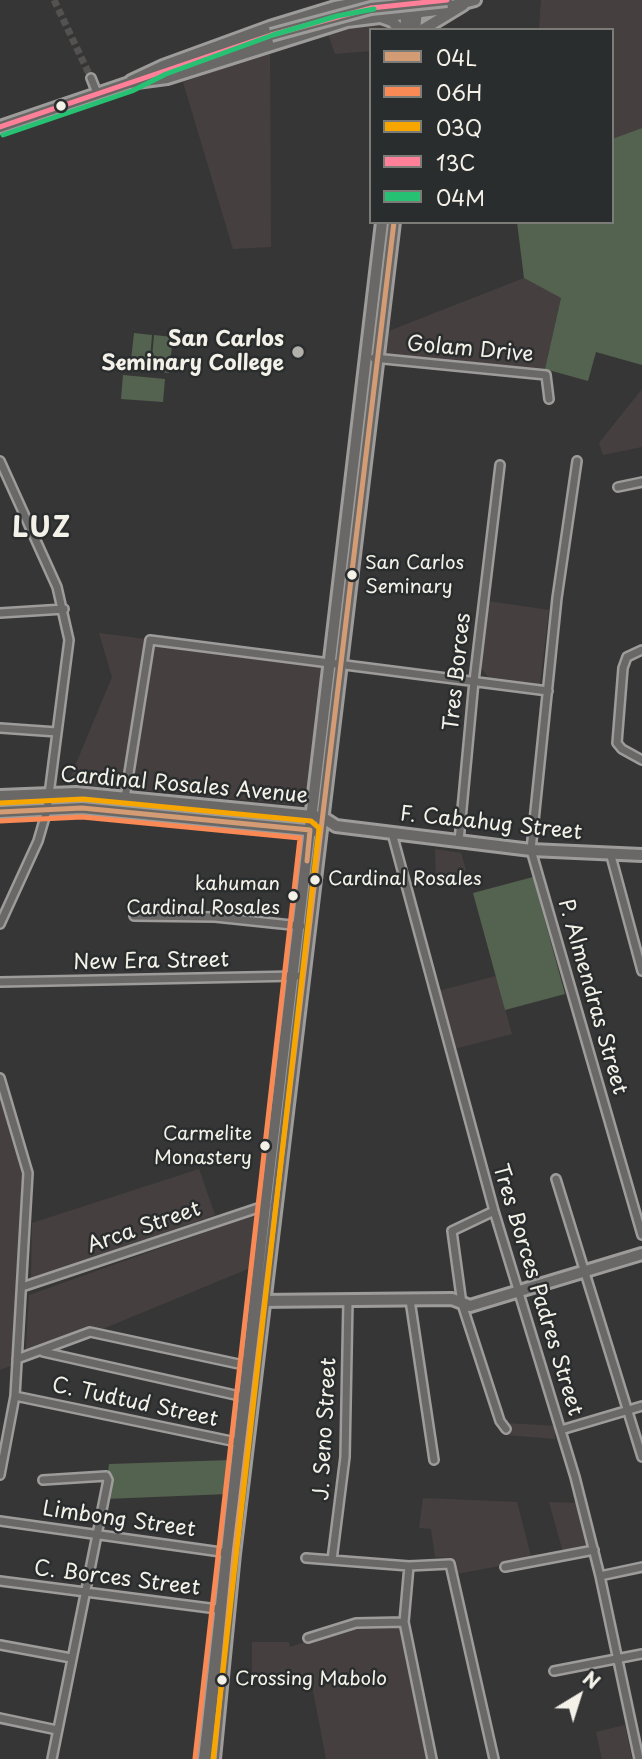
<!DOCTYPE html>
<style>
body{margin:0}
#map{position:relative;width:642px;height:1759px;overflow:hidden;background:#373636;font-family:"Playpen Sans",sans-serif}
canvas{display:block}
.legend{position:absolute;left:369px;top:28px;width:245px;height:196px;box-sizing:border-box;background:#2a2d2e;border:2px solid #7b7b78;margin:0;padding:9px 12px;list-style:none;font-size:21px;color:#f4f1e8}
.legend li{display:flex;align-items:center;gap:14px;height:35px}
.legend b{width:35px;border:2px solid #7b7b78}
.north{position:absolute;left:544px;top:1661px;width:70px;height:70px;-webkit-text-stroke:5px #2a2d2e;paint-order:stroke;rotate:38deg;font-size:19px;font-weight:700;line-height:28px;text-align:center;color:#f4f1e8}
.north::after{content:'';display:block;margin:auto;width:24px;height:32px;background:#f4f1e8;clip-path:polygon(50% 0,100% 100%,50% 72%,0 100%)}
</style>
<div id="map">
<canvas width="642" height="1759"></canvas>
<ul class="legend">
<li><b style="height:9px;background:#d39c74"></b>04L</li>
<li><b style="height:9px;background:#f98a56"></b>06H</li>
<li><b style="height:9px;background:#f7a600"></b>03Q</li>
<li><b style="height:9px;background:#ff8098"></b>13C</li>
<li><b style="height:9px;background:#26c172"></b>04M</li>
</ul>
<div class="north">N</div>
</div>
<script>
const ctx = document.querySelector('canvas').getContext('2d');
ctx.lineJoin = 'round';
function paint(path, color) { ctx.fillStyle = color; ctx.fill(path, 'evenodd'); }
const shape = rows => new Path2D(rows.map(r => 'M' + r).join(''));
function trace(path, color, width, dash) { ctx.strokeStyle = color; ctx.lineWidth = width; ctx.lineCap = dash ? 'butt' : 'round'; ctx.setLineDash(dash || []); ctx.stroke(path); }
function label(font, color, halo, rows, align = 'center') {
  ctx.font = font + ' "Playpen Sans",sans-serif'; ctx.lineWidth = 5; ctx.setLineDash([]); ctx.textBaseline = 'middle'; ctx.strokeStyle = halo; ctx.fillStyle = color; for (const [text, x, y, turn = 0] of rows) {
    ctx.save(); ctx.translate(x, y); ctx.rotate((+turn || 0) * Math.PI / 180); ctx.textAlign = isNaN(turn) ? turn : align; if (halo) ctx.strokeText(text, 0, 0); ctx.fillText(text, 0, 0); ctx.restore();
  }
}
paint(shape([
 [541,0,642,0,642,128,612,139,612,30,539,30],
 [376,21,388,24,393,30,371,30,371,51,335,54,328,34],
 [270,52,271,247,233,249,183,82],
 [524,278,561,298,545,369,384,357,386,332],
 [642,389,642,447,603,455,599,443],
 [488,601,549,610,540,684,488,677,480,666],
 [99,633,326,662,309,798,299,805,68,783,112,677],
 [435,849,461,853,466,870,436,882],
 [496,976,512,1034,454,1049,438,991],
 [0,1098,23,1178,13,1365,0,1370],
 [199,1169,215,1215,31,1280,32,1223],
 [259,1213,255,1266,25,1361,29,1295],
 [506,1423,556,1426,555,1439,506,1435],
 [423,1498,517,1502,532,1560,456,1574,453,1558,435,1557,431,1529,419,1528],
 [549,1502,579,1503,589,1549,563,1552],
 [356,1625,401,1625,427,1759,326,1759,311,1680,286,1681,252,1675,252,1642,289,1642,290,1647],
 [625,1725,632,1759,602,1759,596,1732]
]), '#45403f');
paint(shape([
 [642,128,642,365,596,352,588,381,545,369,561,298,524,278,517,222,612,222,612,139],
 [134,333,152,335,149,371,130,369],
 [154,335,173,337,169,373,151,371],
 [123,375,165,379,163,402,121,399],
 [533,877,565,994,505,1010,473,893],
 [231,1460,228,1494,105,1499,109,1464]
]), '#54634f');
trace(shape([
 [54,0,91,78]
]), '#535251', 7, [7, 3.5]);
const street = shape([
 [91,78,97,93],
 [374,358,546,375,549,399],
 [0,461,57,587,69,640,47,810,38,841,0,924],
 [577,461,557,598,531,850,642,1235],
 [618,487,642,482],
 [0,613,64,609],
 [642,650,627,657,623,668,617,743,622,749,642,760],
 [0,728,57,732],
 [125,798,150,640,548,691],
 [392,833,494,1211,575,1477,600,1576,639,1759],
 [459,841,474,681,500,465],
 [611,856,642,971],
 [134,916,215,917,301,926],
 [0,982,297,976],
 [0,1078,28,1173,15,1396,0,1475],
 [556,1179,642,1457],
 [494,1211,452,1231,462,1304,500,1421,506,1429],
 [22,1287,267,1205],
 [410,1300,434,1460],
 [43,1352,244,1397],
 [17,1359,90,1332,248,1366],
 [15,1396,241,1443],
 [561,1430,642,1406],
 [43,1480,106,1476,108,1480,52,1759],
 [0,1521,228,1553],
 [306,1558,409,1566,450,1564,494,1759],
 [332,1560,345,1457,348,1300],
 [409,1566,404,1622,432,1759],
 [505,1567,594,1550],
 [600,1576,642,1567],
 [0,1581,225,1610],
 [308,1638,356,1623,404,1622],
 [0,1645,71,1658],
 [554,1671,642,1654],
 [0,1718,57,1730]
]);
const secondary = shape([
 [174,69,271,35],
 [131,81,163,66,270,27,335,7,372,0],
 [129,83,167,78,347,21,437,10,475,0],
 [0,127,135,81],
 [0,796,76,793,322,817,336,826,531,850,642,855],
 [0,812,82,808,317,831],
 [258,1301,452,1299,470,1306,642,1254]
]);
const primary = shape([
 [378,16,392,21,400,30],
 [405,30,408,0],
 [415,30,418,0],
 [422,30,463,5],
 [204,1759,265,1206,382,222],
 [214,1759,234,1554,394,222]
]);
trace(street, '#9d9c9a', 12);
trace(secondary, '#9d9c9a', 16);
trace(primary, '#9d9c9a', 16);
trace(street, '#696866', 7);
trace(secondary, '#696866', 10);
trace(primary, '#696866', 10);
const secondaryBridge = shape([
 [271,35,371,8,447,0]
]);
trace(secondaryBridge, '#9d9c9a', 16, []);
trace(secondaryBridge, '#696866', 10);
trace(shape([
 [0,812,82,808,310,830,307,861],
 [214,1759,234,1554,394,222]
]), '#d39c74', 5);
trace(shape([
 [0,821,82,817,300,838,195,1758]
]), '#f98a56', 5);
trace(shape([
 [0,803,83,799,311,821,319,828,213,1759]
]), '#f7a600', 5);
trace(shape([
 [0,127,271,35,371,8,447,0]
]), '#ff8098', 5);
trace(shape([
 [3,135,132,91,166,74,273,35,337,16,374,9]
]), '#26c172', 5);
for (const [x, y, r, color] of [
 [61,106,6,"#f4f1e8"],
 [298,352,7,"#b2b0aa"],
 [352,575,6,"#f4f1e8"],
 [315,880,6,"#f4f1e8"],
 [293,896,6,"#f4f1e8"],
 [265,1146,6,"#f4f1e8"],
 [222,1680,6,"#f4f1e8"]
]) { const dot = new Path2D(); dot.arc(x, y, r, 0, 2 * Math.PI); ctx.fillStyle = color; ctx.fill(dot); trace(dot, '#2a2d2e', 2.5); }
label('19px', '#f4f1e8', '#2a2d2e', [
 ["San Carlos",365,564],
 ["Seminary",365,588],
 ["Cardinal Rosales",328,880],
 ["kahuman",280,885,"right"],
 ["Cardinal Rosales",280,909,"right"],
 ["Carmelite",252,1135,"right"],
 ["Monastery",252,1159,"right"],
 ["Crossing Mabolo",235,1680]
], 'left');
label('bold 21px', '#f4f1e8', '#2a2d2e', [
 ["San Carlos",284,340],
 ["Seminary College",284,364]
], 'right');
label('21px', '#f4f1e8', '#2a2d2e', [
 ["Golam Drive",470,350,5],
 ["Tres Borces",458,672,-84],
 ["Cardinal Rosales Avenue",184,786,5],
 ["F. Cabahug Street",491,824,6],
 ["New Era Street",151,962,-1],
 ["P. Almendras Street",592,997,74],
 ["Arca Street",144,1228,-19],
 ["Tres Borces Padres Street",537,1290,73],
 ["C. Tudtud Street",135,1403,12],
 ["J. Seno Street",326,1429,-87],
 ["Limbong Street",119,1520,8],
 ["C. Borces Street",117,1579,7]
]);
ctx.letterSpacing = '2px';
label('bold 28px', '#f4f1e8', '#2a2d2e', [
 ["LUZ",42,529]
]);
ctx.letterSpacing = '0px';
</script>
